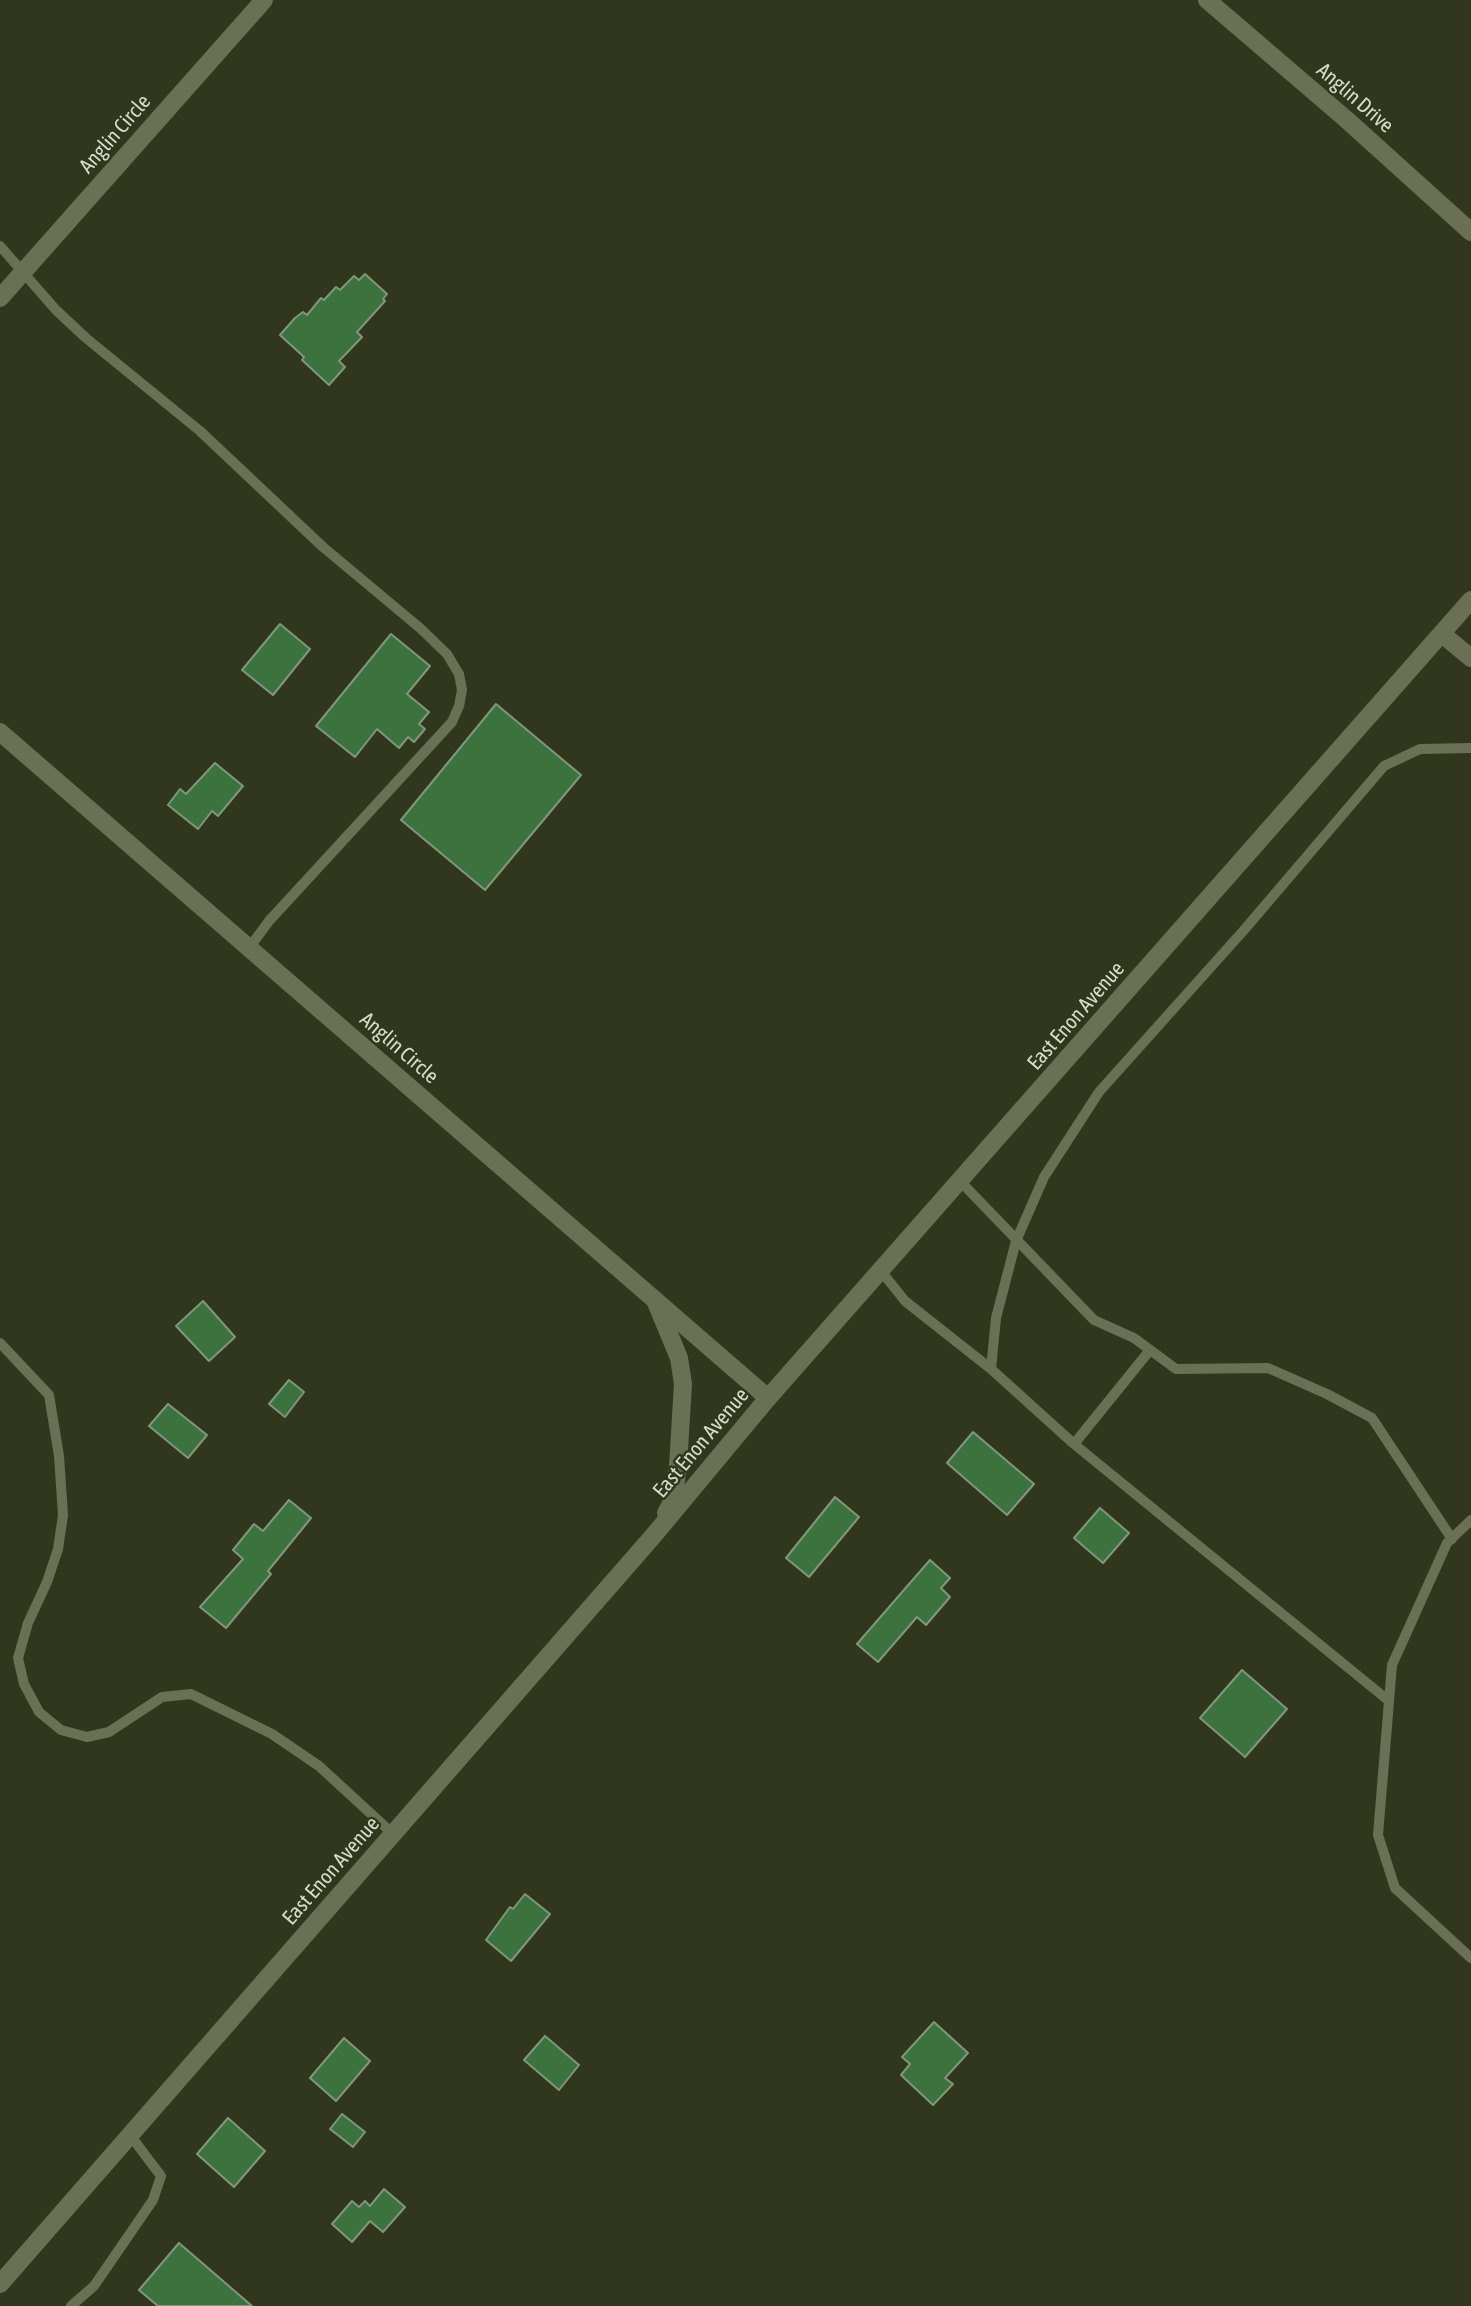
<!DOCTYPE html>
<style>
body{margin:0}
canvas{display:block;background:#31371c}
</style>
<canvas width="1471" height="2306"></canvas>
<script>
const ctx = document.querySelector('canvas').getContext('2d');
ctx.lineJoin = 'round';
function paint(path, color) { ctx.fillStyle = color; ctx.fill(path, 'evenodd'); }
const shape = rows => new Path2D(rows.map(r => 'M' + r).join(''));
function trace(path, color, width, dash) { ctx.strokeStyle = color; ctx.lineWidth = width; ctx.lineCap = dash ? 'butt' : 'round'; ctx.setLineDash(dash || []); ctx.stroke(path); }
function label(font, color, halo, rows, align = 'center') {
  ctx.font = font + ' "Asap Condensed",sans-serif'; ctx.lineWidth = 5; ctx.setLineDash([]); ctx.textBaseline = 'middle'; ctx.strokeStyle = halo; ctx.fillStyle = color; for (const [text, x, y, turn = 0] of rows) {
    ctx.save(); ctx.translate(x, y); ctx.rotate((+turn || 0) * Math.PI / 180); ctx.textAlign = isNaN(turn) ? turn : align; if (halo) ctx.strokeText(text, 0, 0); ctx.fillText(text, 0, 0); ctx.restore();
  }
}
const building = shape([
 [365,274,387,294,383,299,385,301,357,332,362,337,339,361,345,367,329,385,302,360,304,357,280,335,295,318,303,312,307,315,321,298,324,300,336,287,340,290,354,276,359,280,365,274],
 [280,624,310,649,273,695,242,670,280,624],
 [391,634,430,666,407,694,429,712,419,724,425,729,414,742,408,737,399,748,377,729,355,757,316,726,391,634],
 [496,704,581,775,485,890,401,820,496,704],
 [215,763,243,786,218,816,212,811,198,829,168,805,180,789,186,794,215,763],
 [203,1301,235,1337,209,1361,176,1326,203,1301],
 [289,1380,304,1392,285,1417,269,1404,289,1380],
 [168,1404,207,1435,188,1458,149,1426,168,1404],
 [973,1432,1034,1484,1007,1515,947,1463,973,1432],
 [835,1497,859,1517,809,1577,786,1558,835,1497],
 [289,1500,311,1518,268,1571,271,1574,226,1628,200,1607,243,1559,233,1550,254,1524,263,1531,289,1500],
 [1100,1508,1129,1533,1103,1563,1074,1538,1100,1508],
 [930,1560,950,1578,941,1588,950,1597,926,1625,917,1617,878,1662,857,1644,930,1560],
 [1242,1670,1287,1709,1245,1757,1200,1718,1242,1670],
 [525,1894,550,1914,511,1961,486,1940,510,1907,513,1909,525,1894],
 [934,2022,968,2053,945,2078,953,2084,933,2105,901,2075,910,2064,902,2057,934,2022],
 [545,2036,579,2065,559,2090,524,2060,545,2036],
 [344,2038,370,2061,336,2101,310,2078,344,2038],
 [342,2114,365,2132,353,2147,330,2129,342,2114],
 [228,2118,265,2151,234,2187,197,2154,228,2118],
 [384,2189,405,2207,383,2232,370,2221,352,2242,332,2224,352,2201,359,2207,365,2201,370,2206,384,2189],
 [179,2243,252,2306,158,2306,139,2290,179,2243]
]);
paint(building, '#3c723d');
trace(building, '#80967f', 2);
trace(shape([
 [0,246,56,310,86,338,200,431,323,547,420,628,447,654,459,674,462,690,459,706,452,722,269,921,249,948],
 [960,1181,1094,1320,1134,1338,1176,1369,1268,1368,1327,1394,1372,1418,1452,1539],
 [881,1271,905,1301,991,1369,1074,1444,1150,1350],
 [0,1343,49,1395,59,1456,63,1515,58,1549,47,1582,28,1623,18,1658,24,1684,39,1712,61,1730,87,1737,109,1732,162,1697,191,1694,272,1734,319,1766,393,1834],
 [991,1369,996,1318,1016,1241,1044,1177,1099,1092,1244,930,1384,766,1420,749,1471,748],
 [1074,1444,1389,1701],
 [1471,1520,1447,1543,1392,1665,1378,1835,1395,1888,1471,1958],
 [71,2306,94,2286,153,2200,161,2176,130,2135]
]), '#6a7054', 10);
trace(shape([
 [0,298,264,0],
 [1442,634,1471,658],
 [0,732,768,1398]
]), '#6a7054', 18);
trace(shape([
 [1207,0,1347,120,1471,232],
 [655,1300,679,1358,683,1384,678,1466,673,1500,666,1513],
 [0,2284,654,1535,768,1398,1471,600]
]), '#6a7054', 18);
label('21px', '#d8dccc', '#31371c', [
 ["Anglin Drive",1355,98,41],
 ["Anglin Circle",115,134,-49],
 ["East Enon Avenue",1076,1016,-49],
 ["Anglin Circle",399,1048,41],
 ["East Enon Avenue",701,1443,-50],
 ["East Enon Avenue",331,1871,-49]
]);
</script>
